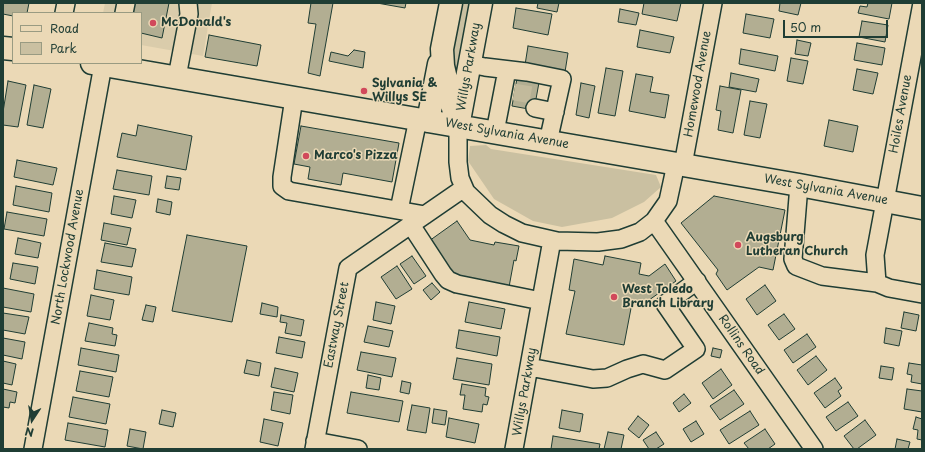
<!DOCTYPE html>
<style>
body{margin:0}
#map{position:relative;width:925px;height:452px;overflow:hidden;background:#ebd9b6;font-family:"Playpen Sans",sans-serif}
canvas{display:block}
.frame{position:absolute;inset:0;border:4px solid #1f3d34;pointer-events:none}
.legend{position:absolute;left:12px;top:12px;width:130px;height:52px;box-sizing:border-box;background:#ebd9b6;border:1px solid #999b82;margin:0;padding:5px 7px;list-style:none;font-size:12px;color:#1f3d34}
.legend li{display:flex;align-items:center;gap:8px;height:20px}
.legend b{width:20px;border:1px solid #999b82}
.north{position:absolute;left:12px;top:400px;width:40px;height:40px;-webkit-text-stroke:3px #ebd9b6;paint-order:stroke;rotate:192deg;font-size:11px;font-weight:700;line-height:16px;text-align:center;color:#1f3d34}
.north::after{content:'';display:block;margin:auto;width:14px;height:18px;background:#1f3d34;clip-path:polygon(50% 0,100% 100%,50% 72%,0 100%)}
.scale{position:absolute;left:783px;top:20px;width:105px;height:18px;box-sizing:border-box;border:2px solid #1f3d34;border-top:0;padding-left:5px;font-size:12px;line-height:14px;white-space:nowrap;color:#1f3d34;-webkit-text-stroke:3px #ebd9b6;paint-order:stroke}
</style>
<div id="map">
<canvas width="925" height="452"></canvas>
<div class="frame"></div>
<ul class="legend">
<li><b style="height:5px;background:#ebd9b6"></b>Road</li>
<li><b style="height:11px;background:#cac0a1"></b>Park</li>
</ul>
<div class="north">N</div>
<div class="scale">50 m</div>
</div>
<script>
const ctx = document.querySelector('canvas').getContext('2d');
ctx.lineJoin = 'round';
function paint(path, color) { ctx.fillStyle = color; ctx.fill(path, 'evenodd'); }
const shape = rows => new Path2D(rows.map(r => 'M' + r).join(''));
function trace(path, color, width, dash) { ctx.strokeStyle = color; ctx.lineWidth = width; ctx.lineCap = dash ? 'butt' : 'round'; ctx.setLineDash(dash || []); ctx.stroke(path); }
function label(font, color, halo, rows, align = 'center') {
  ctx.font = font + ' "Playpen Sans",sans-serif'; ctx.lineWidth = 3; ctx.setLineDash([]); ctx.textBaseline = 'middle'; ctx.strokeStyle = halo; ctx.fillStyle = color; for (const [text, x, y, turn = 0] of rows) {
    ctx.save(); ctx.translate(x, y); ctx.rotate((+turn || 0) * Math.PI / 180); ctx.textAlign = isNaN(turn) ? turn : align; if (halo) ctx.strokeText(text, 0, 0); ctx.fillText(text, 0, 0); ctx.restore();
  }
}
paint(shape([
 [105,3,212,3,203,56,141,45,141,13,103,13]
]), '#daccab');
paint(shape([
 [456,3,474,3,457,96,450,72],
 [486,145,491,149,656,175,661,187,644,202,612,218,562,227,533,221,494,199,468,161,470,146]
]), '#cac0a1');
const building = shape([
 [3,3,29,3,27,13,13,13,13,16,3,14,3,3],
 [134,3,169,3,162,38,141,33,141,13,132,13,134,3],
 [311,3,333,3,320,76,308,73,316,24,308,23,311,3],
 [377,3,406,3,405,8,377,3],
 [538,3,559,3,557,12,537,8,538,3],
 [644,3,681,3,677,21,642,14,644,3],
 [780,3,801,3,798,15,779,11,780,3],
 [868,3,892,3,889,19,858,13,860,6,867,7,868,3],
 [516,8,552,14,548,35,513,28,516,8],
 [620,9,639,13,636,25,618,22,620,9],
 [746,14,774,19,770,38,743,33,746,14],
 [862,21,888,25,885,42,859,37,862,21],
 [640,30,674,37,670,53,637,47,640,30],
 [209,35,261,45,257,66,205,57,209,35],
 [797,40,811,43,808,56,795,54,797,40],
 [857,43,885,48,882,65,854,60,857,43],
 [528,46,568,53,565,72,525,65,528,46],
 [741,49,778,56,775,71,739,64,741,49],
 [354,50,365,52,363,68,329,61,331,52,348,56,354,50],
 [791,58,808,61,803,84,787,81,791,58],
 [606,68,623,71,615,116,598,113,606,68],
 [857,69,878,73,873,94,853,90,857,69],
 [518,73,540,77,534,110,512,106,518,73],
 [731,73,759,79,756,92,729,87,731,73],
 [636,74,653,77,650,92,669,95,665,118,629,111,636,74],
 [8,81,26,85,18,127,3,125,3,112,8,81],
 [581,83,595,86,589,118,576,115,581,83],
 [34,85,51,89,43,128,27,125,34,85],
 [720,86,741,90,733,133,718,130,721,111,716,110,720,86],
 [750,101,767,104,760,138,744,135,750,101],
 [829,120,858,126,853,152,824,146,829,120],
 [138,125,192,136,186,170,117,157,122,133,136,136,138,125],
 [301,126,399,143,392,182,343,173,341,185,308,179,310,167,294,164,301,126],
 [17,160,57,168,53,185,14,177,17,160],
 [117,170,152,176,149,195,113,189,117,170],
 [167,176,181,178,179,190,165,188,167,176],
 [16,186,52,193,49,212,13,205,16,186],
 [114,196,136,200,132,218,111,214,114,196],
 [714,196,785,210,773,270,759,267,727,290,716,274,718,270,681,223,714,196],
 [158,199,172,202,170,215,156,212,158,199],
 [7,212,47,219,44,236,4,229,7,212],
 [457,221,470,240,494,245,495,242,519,246,516,261,514,260,509,287,455,277,429,241,457,221],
 [104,223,131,228,127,245,101,240,104,223],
 [187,235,247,246,232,322,172,311,187,235],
 [18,238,41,243,38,258,15,254,18,238],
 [105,243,136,249,132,267,101,262,105,243],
 [412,256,426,276,414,284,400,264,412,256],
 [605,256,641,263,639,274,649,276,665,264,676,281,642,305,632,303,624,345,566,334,575,291,569,290,574,259,603,265,605,256],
 [13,263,38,267,35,284,10,279,13,263],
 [397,266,412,289,396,299,381,277,397,266],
 [97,270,132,277,129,295,94,289,97,270],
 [432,283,440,292,431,300,423,290,432,283],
 [765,285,776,301,757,315,746,299,765,285],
 [3,288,34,294,31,312,3,307,3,288],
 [91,295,114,300,110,320,87,316,91,295],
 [376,302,395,306,391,324,373,320,376,302],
 [469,302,505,309,501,329,465,322,469,302],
 [262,303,278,307,277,317,260,314,262,303],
 [146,305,156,307,153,322,142,320,146,305],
 [904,312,919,315,916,331,901,328,904,312],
 [3,313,29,317,25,334,3,330,3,313],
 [784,314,795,329,779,340,768,325,784,314],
 [281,315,304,320,301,336,285,333,287,323,280,322,281,315],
 [89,323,113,328,112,334,117,335,115,346,85,341,89,323],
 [368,326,393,331,389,347,364,342,368,326],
 [886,328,902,331,899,346,884,343,886,328],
 [459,330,500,337,497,356,456,348,459,330],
 [807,334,816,347,793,363,784,350,807,334],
 [279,337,305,342,302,358,276,353,279,337],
 [3,338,25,342,22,359,3,355,3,338],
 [81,348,119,355,116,372,78,365,81,348],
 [713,348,722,350,720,358,711,356,713,348],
 [361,352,396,358,392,377,357,370,361,352],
 [816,356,827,370,808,385,797,370,816,356],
 [457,358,492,364,489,385,453,379,457,358],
 [247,360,261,363,259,376,244,373,247,360],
 [3,361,16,364,12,385,3,383,3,361],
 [909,363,922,365,922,384,911,382,912,375,907,374,909,363],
 [881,366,894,368,892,380,879,378,881,366],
 [275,368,298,373,294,392,271,387,275,368],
 [721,369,732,385,713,399,702,383,721,369],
 [80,371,113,377,109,397,76,391,80,371],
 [368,375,381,378,379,390,366,388,368,375],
 [835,378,842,388,838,391,841,396,825,408,814,393,835,378],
 [402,381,411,383,409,394,400,392,402,381],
 [462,384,486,388,485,396,489,397,487,405,483,404,482,412,463,409,465,395,460,395,462,384],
 [3,389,17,392,15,403,10,402,9,408,3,407,3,389],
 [907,389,922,391,922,412,904,409,907,389],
 [734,390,744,404,720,420,710,406,734,390],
 [274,392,293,395,290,414,271,410,274,392],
 [351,392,403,401,399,422,347,413,351,392],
 [684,394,691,403,679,412,673,403,684,394],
 [73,397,110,404,106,424,69,417,73,397],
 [848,402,858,416,836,431,826,417,848,402],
 [412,405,430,408,426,433,407,430,412,405],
 [434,409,447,411,445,425,432,423,434,409],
 [162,410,176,413,173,427,159,424,162,410],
 [562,410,583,414,580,432,559,428,562,410],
 [750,411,759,425,729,444,720,430,750,411],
 [638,416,649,425,639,438,628,429,638,416],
 [916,417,922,419,922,440,917,439,918,430,913,429,916,417],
 [449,418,479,424,475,443,446,437,449,418],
 [264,419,283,423,278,446,260,442,264,419],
 [865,420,876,435,857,449,854,449,844,436,865,420],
 [696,421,704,434,691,442,683,429,696,421],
 [68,423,108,430,105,447,65,440,68,423],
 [130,429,146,432,143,449,127,446,130,429],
 [765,429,775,444,768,449,749,449,744,443,765,429],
 [608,432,624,435,621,449,604,449,608,432],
 [656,432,664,444,656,449,649,449,643,440,656,432],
 [553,436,600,444,599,449,551,449,553,436],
 [897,439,910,442,908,449,895,449,897,439]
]);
paint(building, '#b2ae92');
trace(building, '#1f3d34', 1);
trace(shape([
 [514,92,537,96]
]), '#c2ba9c', 17, [17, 8]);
const minor = shape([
 [922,3,875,255,877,283,889,288,922,294],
 [64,13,66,3],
 [124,13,126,3],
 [469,64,485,67,527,72,562,79,548,142],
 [177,77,189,14,188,3],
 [294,98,282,177,282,186,289,191,425,215],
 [535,108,555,112],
 [458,126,458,162,460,178,466,192,490,215,504,224,522,233,557,241,598,242,621,239,640,232,654,221,668,201,676,164],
 [495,132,507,70],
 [683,165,713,3],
 [799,185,793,259,796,266,822,276,877,283],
 [399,210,418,119],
 [654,221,814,449],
 [411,225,443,274,448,280,457,284,541,301],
 [529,367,593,379,607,378,627,369,643,364,665,370,696,349,665,304,697,281],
 [315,441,358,449],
 [33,449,103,65],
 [314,449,348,268,464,188],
 [514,449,552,240]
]);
const major = shape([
 [451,3,442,49,443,66,451,101,458,126],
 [3,48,13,49],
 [92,63,799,185,922,208],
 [428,121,439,64],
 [459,121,481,3]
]);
trace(minor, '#1f3d34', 20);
trace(major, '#1f3d34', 25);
trace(minor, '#ebd9b6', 17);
trace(major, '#ebd9b6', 22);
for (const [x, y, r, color] of [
 [153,23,4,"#d1495b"],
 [364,91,4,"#d1495b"],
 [306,156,4,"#d1495b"],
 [738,245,4,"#d1495b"],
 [614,297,4,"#d1495b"]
]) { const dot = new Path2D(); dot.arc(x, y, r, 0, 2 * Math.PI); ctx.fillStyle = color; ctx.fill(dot); trace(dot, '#ebd9b6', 1.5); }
label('bold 12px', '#1f3d34', '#ebd9b6', [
 ["McDonald's",161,23],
 ["Sylvania &",372,84],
 ["Willys SE",372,98],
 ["Marco's Pizza",314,156],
 ["Augsburg",746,238],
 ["Lutheran Church",746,252],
 ["West Toledo",622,290],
 ["Branch Library",622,304]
], 'left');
label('12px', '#1f3d34', '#ebd9b6', [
 ["Willys Parkway",469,67,-80],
 ["Homewood Avenue",698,84,-80],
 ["Hoiles Avenue",901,114,-80],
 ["West Sylvania Avenue",507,134,10],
 ["West Sylvania Avenue",826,190,10],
 ["North Lockwood Avenue",68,257,-80],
 ["Eastway Street",337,325,-79],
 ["Rollins Road",741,345,55],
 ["Willys Parkway",525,392,-80]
]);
</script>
